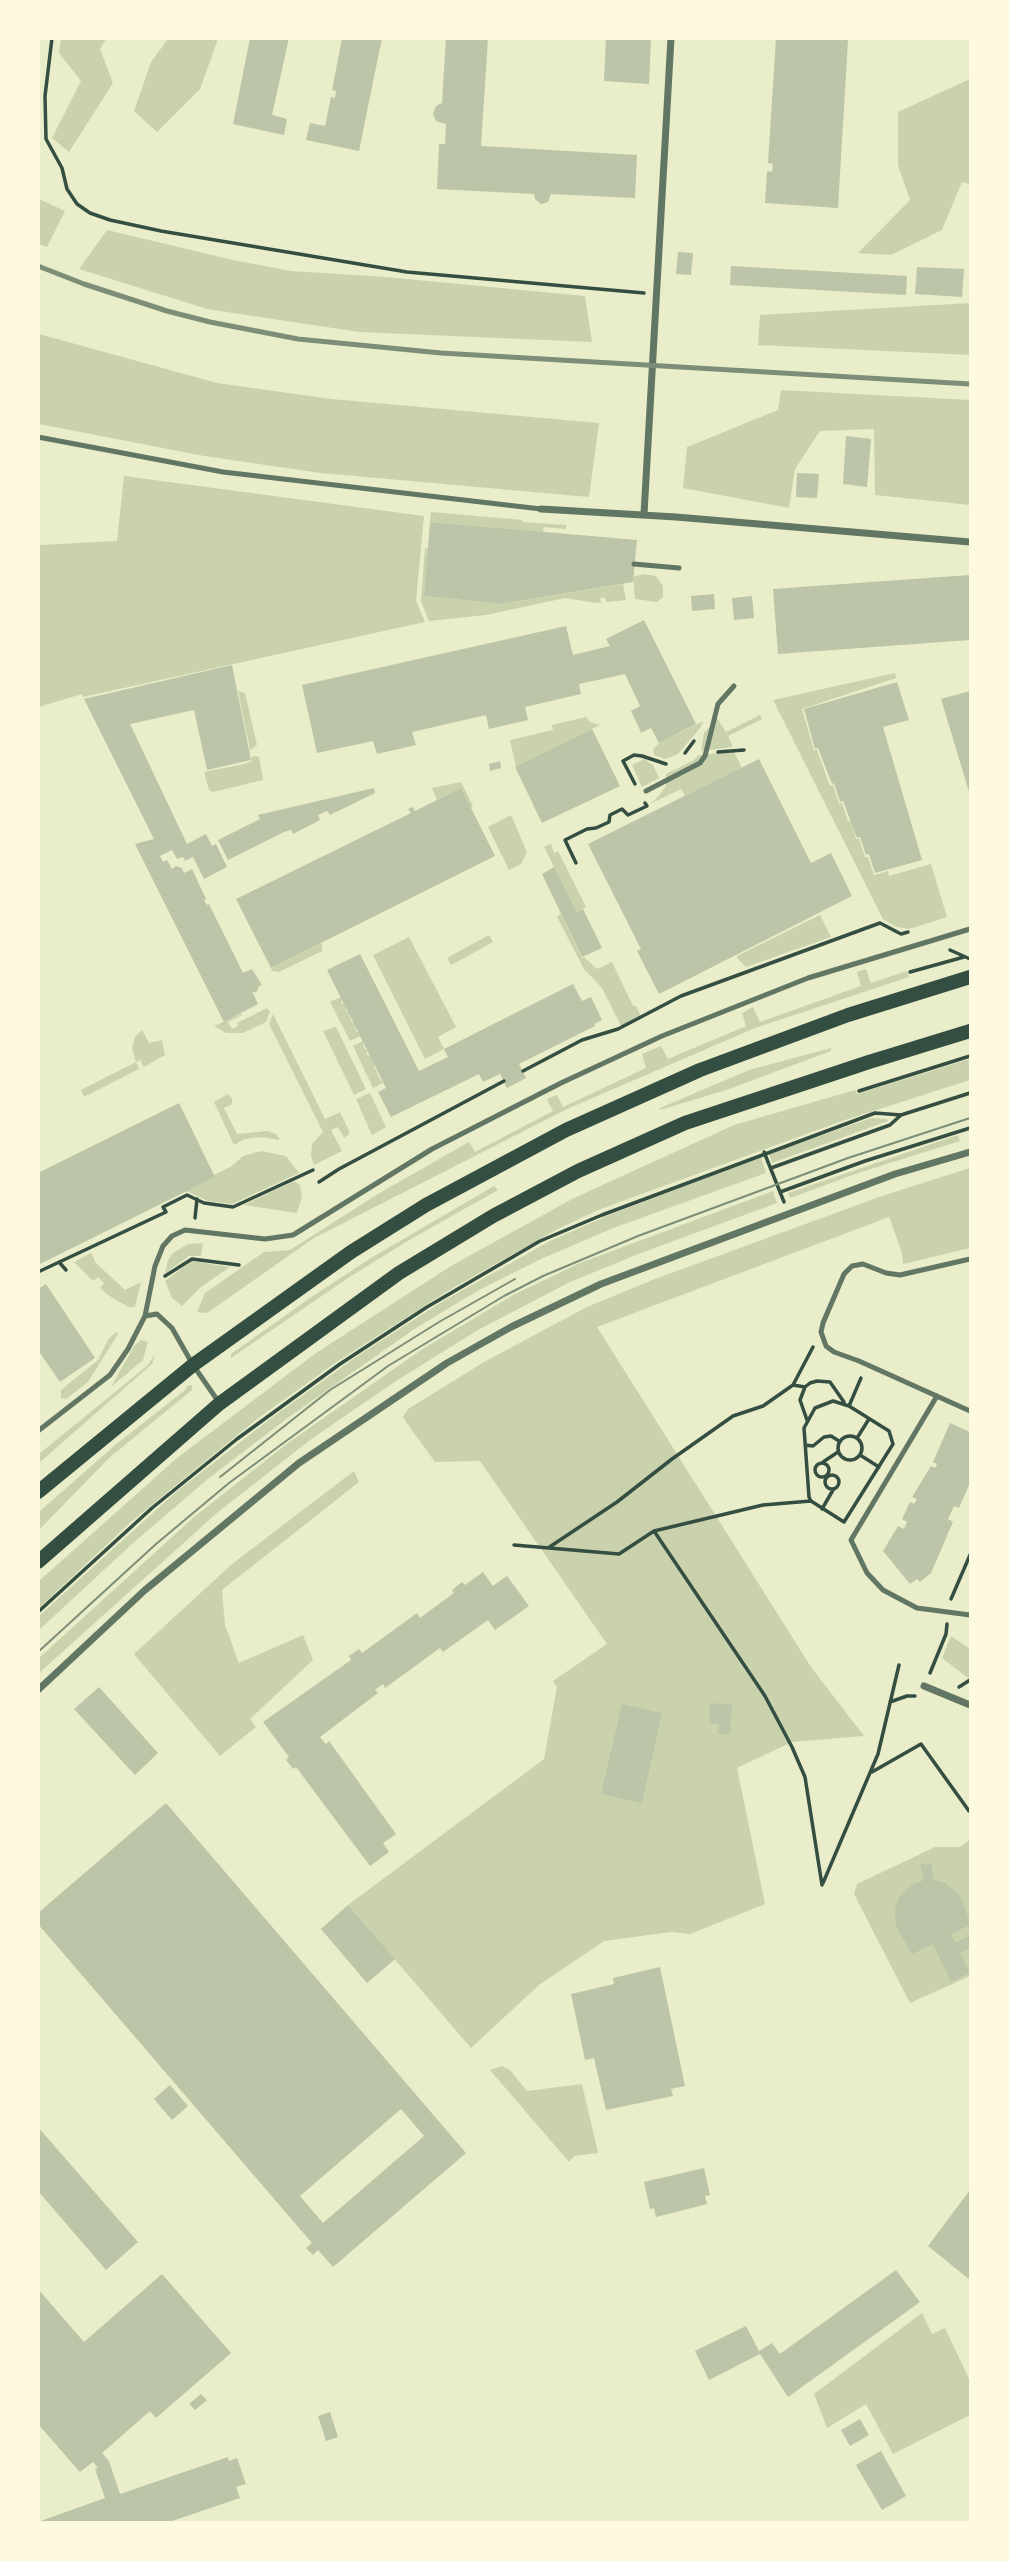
<!DOCTYPE html>
<style>
body{margin:0}
#map{position:relative;width:1009px;height:2561px;overflow:hidden;background:#e9edc9;font-family:"Space Grotesk",sans-serif}
canvas{display:block}
.frame{position:absolute;inset:0;border:40px solid #fefae0;pointer-events:none}
</style>
<div id="map">
<canvas width="1009" height="2561"></canvas>
<div class="frame"></div>
</div>
<script>
const ctx = document.querySelector('canvas').getContext('2d');
ctx.lineJoin = 'round';
function paint(path, color) { ctx.fillStyle = color; ctx.fill(path, 'evenodd'); }
const shape = rows => new Path2D(rows.map(r => 'M' + r).join(''));
function trace(path, color, width, dash) { ctx.strokeStyle = color; ctx.lineWidth = width; ctx.lineCap = dash ? 'butt' : 'round'; ctx.setLineDash(dash || []); ctx.stroke(path); }
paint(shape([
 [61,39,106,39,100,49,113,83,69,152,52,138,81,81,59,53],
 [168,39,218,39,200,89,157,132,134,111,151,62],
 [970,79,970,184,962,182,942,230,891,255,858,253,910,200,898,165,898,112],
 [39,199,65,211,47,247,39,244],
 [107,230,233,260,291,271,386,277,585,296,592,342,359,332,207,309,79,269],
 [970,303,970,355,758,345,760,315],
 [39,334,217,383,331,399,599,423,589,497,321,473,204,456,39,424],
 [781,390,970,400,970,505,875,495,874,429,820,431,795,469,789,508,683,488,687,447,778,410],
 [124,476,424,516,416,601,425,622,83,697,82,694,39,707,39,545,117,541],
 [431,512,523,520,523,522,566,525,566,529,544,527,543,532,430,522],
 [425,548,428,549,424,596,502,604,623,584,626,600,607,602,604,597,600,599,601,603,596,603,565,598,486,615,429,621,421,601],
 [643,574,656,576,663,586,663,597,657,602,635,599,633,577],
 [895,673,896,678,802,709,814,750,817,750,830,786,833,785,839,804,842,803,848,821,851,821,856,839,859,839,865,857,868,857,874,875,888,871,889,876,931,864,947,917,909,929,897,927,883,919,773,700],
 [238,691,245,693,257,745,250,750],
 [760,715,762,719,728,736,733,747,701,751,704,733,717,718,726,732],
 [586,717,590,722,600,725,516,767,510,740,553,730,552,725],
 [703,721,701,727,678,754,665,759,654,755,653,749,659,743],
 [734,752,742,768,685,796,681,789,650,804,658,797,666,786,666,774,692,761,699,755],
 [256,756,259,757,263,780,213,792,209,790,204,772,244,764,252,761,251,757],
 [644,759,653,765,659,778,642,787,632,765],
 [461,782,473,806,471,808,461,788,437,800,432,788],
 [511,815,527,852,521,864,509,870,488,827],
 [551,844,554,853,558,851,586,907,577,912,544,847],
 [561,914,582,958,584,957,597,969,612,962,633,1006,636,1006,641,1016,621,1026,602,988,584,969,557,917],
 [820,915,831,937,746,967,738,959,737,956],
 [489,935,493,942,451,965,447,958],
 [409,937,456,1027,438,1037,444,1049,425,1059,373,955],
 [322,943,322,951,279,972,272,971,271,968],
 [866,969,871,983,907,971,909,977,755,1028,567,1109,314,1238,207,1313,197,1312,205,1293,264,1252,290,1250,378,1194,469,1142,475,1152,553,1111,547,1099,557,1095,563,1107,646,1068,642,1054,661,1046,668,1059,746,1026,742,1013,753,1007,760,1022,861,986,857,972],
 [341,997,342,1004,344,1003,347,1009,345,1010,348,1012,352,1023,354,1023,356,1028,356,1032,358,1032,360,1036,350,1041,330,1002],
 [267,1008,270,1012,266,1022,243,1033,226,1033,214,1026,241,1014,242,1015,228,1022,232,1029,238,1026,237,1023],
 [273,1014,325,1119,340,1112,350,1133,344,1138,338,1127,331,1130,342,1151,314,1165,311,1156,312,1144,323,1132,269,1024],
 [336,1027,366,1089,354,1095,323,1031],
 [142,1030,149,1043,162,1040,165,1055,144,1067,140,1060,136,1062,132,1048,135,1037],
 [363,1041,364,1048,368,1052,366,1053,368,1056,370,1055,375,1066,374,1069,376,1069,378,1076,383,1083,373,1088,353,1046],
 [831,1048,831,1051,729,1089,660,1110,660,1108,749,1070],
 [970,1059,970,1080,842,1121,598,1210,554,1231,446,1292,335,1363,257,1419,132,1521,39,1608,39,1581,177,1458,316,1353,451,1266,574,1198,734,1125,855,1090,857,1094],
 [136,1062,139,1069,84,1097,81,1090],
 [370,1093,386,1127,372,1135,356,1099],
 [228,1094,232,1099,232,1104,224,1108,237,1134,267,1131,276,1134,280,1140,261,1137,245,1139,234,1145,214,1102],
 [871,1118,887,1119,888,1121,772,1163,769,1154],
 [958,1135,960,1141,861,1172,790,1198,788,1193],
 [261,1151,286,1156,299,1173,232,1204,208,1201,186,1191,215,1177,214,1175,232,1166,243,1156],
 [761,1157,766,1173,616,1227,543,1258,477,1291,413,1330,289,1417,209,1478,133,1543,39,1630,39,1616,176,1492,274,1416,359,1355,440,1303,550,1241,607,1216],
 [970,1168,970,1248,903,1264,902,1253,889,1217,597,1327,811,1667,864,1736,792,1742,737,1768,765,1904,690,1934,671,1932,604,1941,539,1985,471,2048,348,1905,544,1759,557,1687,553,1681,607,1644,480,1461,435,1462,406,1422,403,1417,408,1409,484,1362,587,1307,655,1279,882,1196],
 [294,1181,300,1185,302,1197,297,1213,244,1205],
 [494,1186,498,1190,411,1239,351,1276,231,1358,231,1354,310,1298,371,1258],
 [773,1191,777,1203,641,1253,570,1282,478,1330,396,1381,310,1440,217,1513,39,1673,39,1658,194,1517,288,1443,421,1350,515,1294,580,1263],
 [203,1243,201,1256,189,1256,165,1273,168,1260,173,1253,188,1244],
 [91,1253,96,1263,125,1290,141,1282,135,1307,128,1307,108,1295,100,1288,104,1283,98,1277,93,1281,74,1262],
 [192,1261,230,1267,201,1287,182,1306,172,1298,165,1281],
 [116,1332,118,1334,88,1382,66,1399,61,1398,61,1390,98,1360,108,1340],
 [141,1340,148,1342,143,1360,111,1387,134,1346],
 [155,1354,152,1364,39,1463,39,1454,148,1365],
 [192,1385,192,1390,109,1458,39,1530,39,1512,114,1446,185,1390,187,1386],
 [354,1471,359,1482,222,1590,225,1625,239,1663,303,1635,313,1660,250,1719,256,1727,220,1756,134,1654,232,1564],
 [951,1636,970,1649,970,1677,968,1678,942,1658],
 [970,1840,970,1976,910,2003,854,1894,857,1884,935,1847,959,1847],
 [502,2066,510,2070,527,2091,582,2084,598,2153,574,2156,569,2162,490,2070],
 [922,2313,932,2334,945,2328,970,2381,970,2415,893,2454,866,2404,827,2428,814,2394]
]), '#cad2ad');
paint(shape([
 [250,38,289,38,272,115,287,119,284,135,233,124],
 [342,38,382,38,359,151,306,140,310,123,325,126,331,97,335,98,336,91,332,90],
 [446,38,488,38,481,146,637,155,635,198,551,194,548,202,541,204,535,199,534,194,437,189,439,144,445,144,446,124,436,121,433,114,436,106,442,103],
 [606,38,651,38,649,84,604,81],
 [776,38,848,40,838,208,765,203,767,171,772,172,773,164,768,163],
 [678,252,693,253,691,275,676,274],
 [731,266,907,276,906,295,730,285],
 [917,267,964,269,962,297,915,294],
 [846,436,871,439,867,487,843,484],
 [797,473,819,474,817,498,796,497],
 [430,522,637,540,633,582,501,604,424,596],
 [970,575,970,640,778,654,773,589],
 [714,594,715,609,692,611,691,596],
 [752,596,754,618,734,620,732,598],
 [644,620,696,724,659,743,651,728,641,733,640,730,631,711,640,706,625,674,579,684,581,694,525,707,528,720,489,729,486,715,412,732,416,745,377,754,373,741,317,753,302,685,566,626,573,655,610,646,606,639],
 [232,665,251,760,207,770,194,710,130,724,187,844,206,834,212,846,216,844,227,867,204,879,193,857,185,861,183,857,177,859,172,850,160,856,163,862,167,860,172,869,176,866,182,868,184,873,192,869,206,899,204,900,207,905,209,904,243,973,252,969,262,985,259,986,256,993,252,991,258,1004,224,1022,135,844,154,839,84,699],
 [897,682,909,720,883,727,922,860,875,873,869,854,866,855,860,837,857,838,843,801,840,802,834,783,832,784,818,748,815,749,804,709],
 [970,691,970,795,941,699],
 [592,729,620,786,542,823,515,767],
 [759,759,811,863,831,853,852,896,659,994,637,951,641,949,588,844],
 [500,761,501,768,490,771,489,764],
 [374,788,375,793,330,815,327,811,318,815,320,820,293,834,291,830,284,832,228,860,218,840,260,819,258,815],
 [461,788,495,856,271,968,236,899,411,813,408,809,413,807,415,811],
 [554,867,577,912,583,909,602,948,582,957,542,874],
 [360,954,419,1071,448,1057,444,1049,573,984,582,1001,591,997,602,1020,594,1024,595,1026,519,1064,526,1078,507,1088,500,1074,483,1082,479,1074,391,1117,378,1092,386,1088,327,970],
 [179,1103,215,1177,38,1265,38,1173],
 [46,1284,95,1358,60,1382,38,1350,38,1289],
 [950,1423,970,1432,970,1483,959,1508,954,1506,948,1519,953,1522,931,1573,920,1582,917,1579,910,1584,883,1551,898,1526,904,1529,907,1522,902,1519,910,1502,914,1504,917,1499,912,1497,931,1466,935,1468,937,1464,933,1462],
 [483,1572,493,1586,507,1576,529,1606,495,1630,488,1620,443,1652,440,1648,385,1688,383,1684,375,1690,378,1693,320,1737,326,1744,329,1741,396,1834,383,1843,389,1852,370,1866,296,1767,293,1769,286,1760,289,1757,263,1722,351,1660,349,1656,359,1649,362,1653,417,1613,420,1618,454,1593,452,1590,462,1582,465,1585],
 [99,1687,158,1753,135,1775,74,1709],
 [710,1703,732,1705,730,1734,718,1734,719,1724,709,1723],
 [622,1704,662,1713,642,1803,601,1794],
 [166,1803,466,2153,333,2267,318,2250,313,2255,306,2248,312,2243,38,1924,38,1913],
 [401,2109,424,2136,323,2223,300,2196],
 [932,1863,933,1880,945,1883,954,1890,961,1898,970,1922,970,1925,951,1934,955,1943,969,1936,970,1938,970,1948,960,1953,970,1973,951,1982,933,1944,912,1954,897,1928,895,1920,895,1910,899,1897,911,1885,924,1880,920,1864],
 [348,1905,395,1959,367,1983,321,1929],
 [660,1967,685,2086,671,2089,673,2096,606,2110,594,2058,585,2060,571,1994,614,1984,613,1978],
 [170,2085,188,2106,172,2120,154,2099],
 [38,2127,138,2242,106,2270,38,2191],
 [704,2168,710,2195,705,2196,707,2204,656,2217,654,2208,650,2209,644,2182],
 [970,2190,970,2280,928,2246],
 [896,2270,920,2302,788,2397,760,2354,709,2380,695,2351,746,2326,759,2351,772,2343,780,2354],
 [162,2274,231,2353,156,2418,150,2411,102,2453,109,2461,120,2494,228,2457,229,2461,237,2458,246,2484,236,2487,240,2498,169,2522,38,2522,105,2498,95,2469,98,2468,93,2462,80,2472,38,2424,38,2289,84,2342],
 [201,2394,207,2400,195,2410,189,2404],
 [330,2412,338,2437,326,2441,318,2416],
 [860,2419,869,2435,850,2446,841,2430],
 [881,2451,906,2496,882,2510,856,2465]
]), '#bcc5a7');
trace(shape([
 [52,38,45,96,46,139,62,168,67,189,77,204,90,213,110,220,161,231,407,272,644,293],
 [718,752,744,750],
 [685,753,694,741],
 [635,784,623,761,634,755,642,756,666,764],
 [576,863,565,840,587,829,596,828,609,822,610,815,622,809,628,815,647,806,645,803],
 [950,950,970,959],
 [910,972,964,957],
 [523,1071,582,1040,618,1029,681,996,880,923,901,934,908,932],
 [859,1091,970,1056],
 [901,1115,970,1093],
 [764,1152,784,1202],
 [319,1182,339,1169,504,1081],
 [780,1192,865,1161,970,1128],
 [195,1218,197,1199],
 [59,1262,66,1270],
 [38,1272,166,1212,163,1207,187,1195,204,1203,233,1207,313,1170],
 [165,1276,192,1259,239,1265],
 [793,1385,813,1347],
 [833,1401,849,1406,889,1431,893,1444,844,1522,811,1501,809,1497,804,1428,815,1408,833,1401],
 [849,1406,861,1378],
 [807,1420,800,1400,805,1387,810,1383,817,1381,830,1382,844,1402],
 '838 1448a12 12 0 1 1 24 0a12 12 0 1 1-24 0Z',
 [857,1438,869,1419],
 [805,1445,813,1446,824,1437,831,1436,839,1441],
 [860,1455,879,1467],
 [823,1462,838,1452],
 '815 1470a7 7 0 1 1 14 0a7 7 0 1 1-14 0Z',
 '825 1482a7 7 0 1 1 14 0a7 7 0 1 1-14 0Z',
 [822,1509,833,1490],
 [654,1531,765,1696,792,1747,805,1777,822,1885],
 [514,1545,619,1554,654,1531,763,1505,811,1501],
 [548,1548,617,1502,672,1459,733,1416,763,1406,793,1385,805,1387],
 [951,1599,970,1555],
 [38,1612,152,1508,237,1439,340,1364,427,1307,540,1241,602,1215,875,1113,901,1115,890,1125,771,1168],
 [930,1673,946,1634,947,1624],
 [959,1687,970,1680],
 [890,1702,907,1696,915,1696],
 [872,1772,921,1744,969,1811,970,1810],
 [823,1883,878,1754,899,1665]
]), '#344e41', 3.5);
trace(shape([
 [38,437,223,472,541,509],
 [634,564,679,568],
 [646,791,700,763,705,756,718,704,734,686],
 [970,1259,900,1275,886,1273,863,1264,852,1266,844,1274,823,1323,821,1332,826,1346,834,1352,859,1361,970,1411],
 [145,1316,157,1314,172,1328,193,1365,218,1401],
 [937,1396,851,1540,867,1573,883,1590,917,1608,970,1615],
 [38,1431,110,1375,128,1349,145,1316,155,1266,163,1246,172,1236,185,1230,265,1239,293,1235,432,1149,561,1083,662,1036,808,978,970,929]
]), '#617663', 5);
trace(shape([
 [541,509,676,517,970,542],
 [644,514,671,38],
 [924,1686,970,1705],
 [38,1690,145,1590,299,1463,447,1363,511,1327,601,1284,895,1174,970,1152]
]), '#617663', 7);
trace(shape([
 [38,1492,193,1365,351,1252,426,1205,566,1130,700,1070,848,1015,970,977],
 [38,1562,219,1404,399,1273,493,1216,578,1171,685,1123,869,1062,970,1031]
]), '#344e41', 14);
trace(shape([
 [220,1477,330,1390,439,1322,515,1279],
 [38,1652,156,1544,229,1483,388,1366,504,1296,543,1276,638,1236,848,1158,970,1118]
]), '#7c8e77', 2);
trace(shape([
 [38,266,84,284,167,311,210,322,298,339,441,353,970,384]
]), '#7c8e77', 5);
</script>
